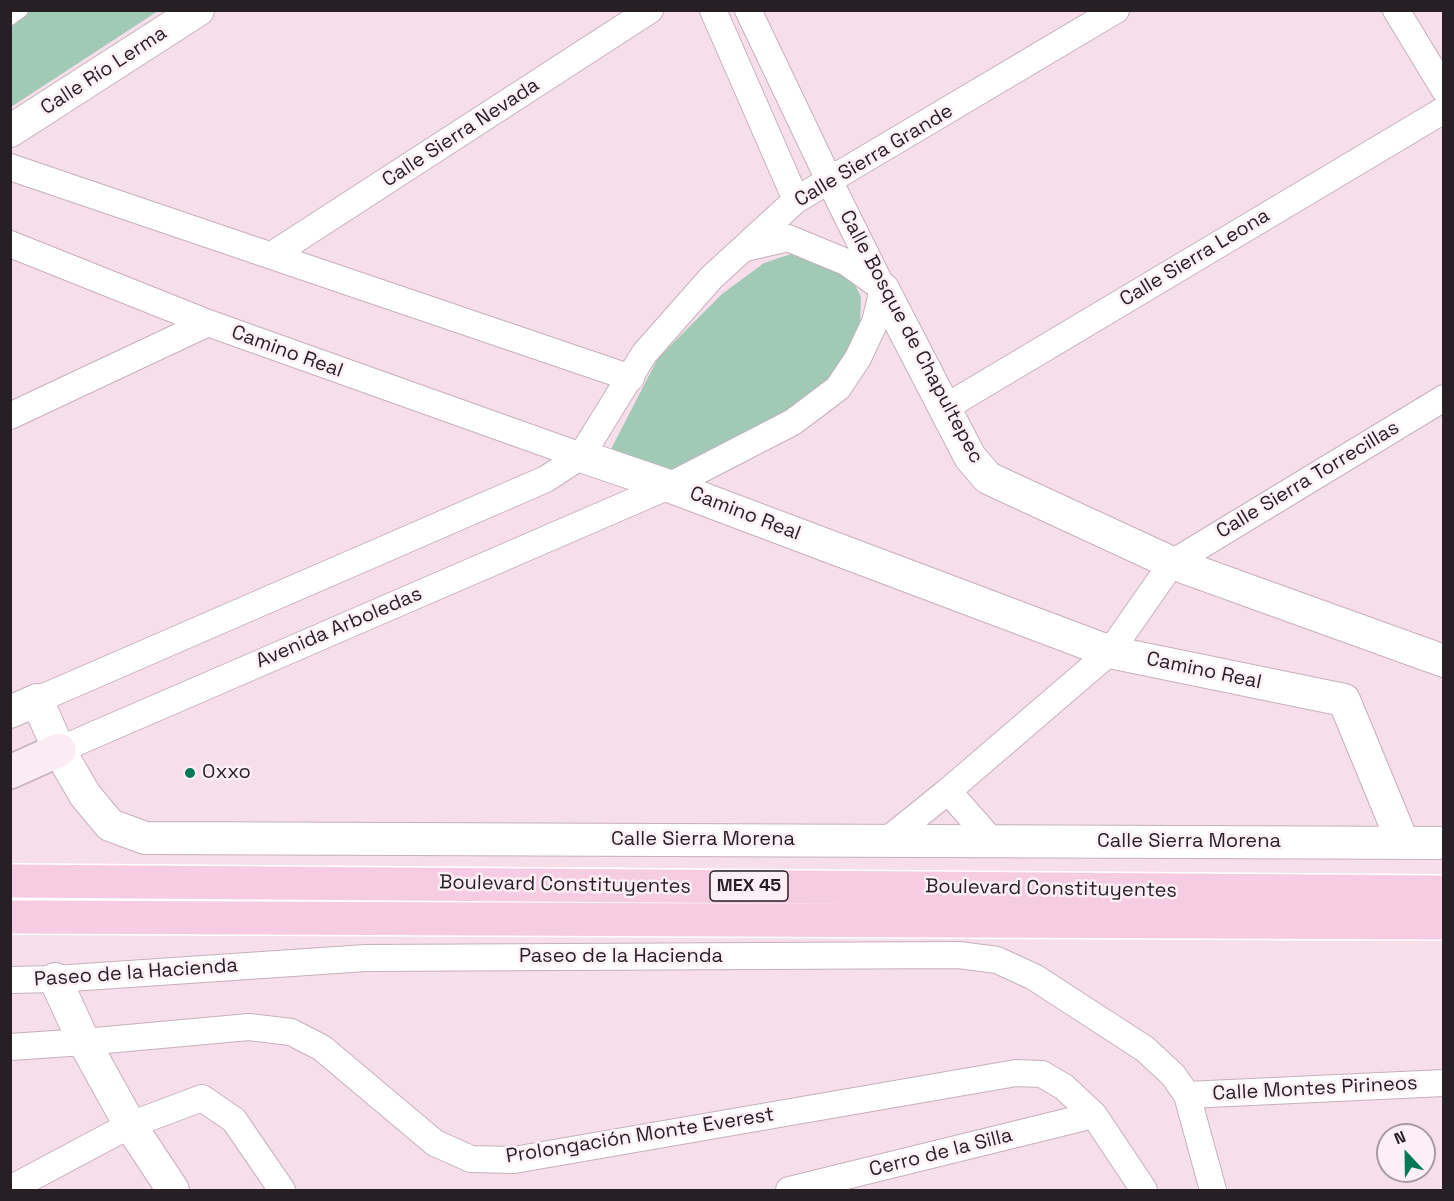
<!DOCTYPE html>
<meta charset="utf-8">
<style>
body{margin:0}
#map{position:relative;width:1454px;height:1201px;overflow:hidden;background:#f6dfea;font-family:"Space Grotesk",sans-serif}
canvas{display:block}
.frame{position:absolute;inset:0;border:12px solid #281f24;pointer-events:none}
.north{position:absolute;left:1376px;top:1123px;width:60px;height:60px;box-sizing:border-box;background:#fdeff6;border:2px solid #a89ca2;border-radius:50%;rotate:338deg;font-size:16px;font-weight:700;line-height:24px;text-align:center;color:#281f24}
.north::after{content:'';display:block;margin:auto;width:21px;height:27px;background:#007956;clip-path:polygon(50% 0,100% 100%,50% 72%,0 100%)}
</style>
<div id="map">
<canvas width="1454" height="1201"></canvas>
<div class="frame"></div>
<div class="north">N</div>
</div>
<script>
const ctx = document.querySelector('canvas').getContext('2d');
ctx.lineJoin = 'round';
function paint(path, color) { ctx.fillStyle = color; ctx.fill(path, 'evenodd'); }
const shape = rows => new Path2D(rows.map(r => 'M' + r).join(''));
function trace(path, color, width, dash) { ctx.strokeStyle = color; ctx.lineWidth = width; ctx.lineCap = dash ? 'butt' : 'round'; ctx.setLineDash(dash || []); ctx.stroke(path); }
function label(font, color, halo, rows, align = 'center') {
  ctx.font = font + ' "Space Grotesk",sans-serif'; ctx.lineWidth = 5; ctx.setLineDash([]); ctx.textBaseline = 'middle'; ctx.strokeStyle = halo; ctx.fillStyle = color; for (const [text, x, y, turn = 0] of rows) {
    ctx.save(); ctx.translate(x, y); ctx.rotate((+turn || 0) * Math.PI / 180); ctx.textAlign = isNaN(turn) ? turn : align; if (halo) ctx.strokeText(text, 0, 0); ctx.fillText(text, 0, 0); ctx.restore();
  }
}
paint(shape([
 [11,11,158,11,11,107],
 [791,254,821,258,850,275,861,297,860,327,852,354,795,417,680,476,609,453,658,358,722,294,764,263]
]), '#a0c9b6');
const service = shape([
 [10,18,21,10]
]);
const minor = shape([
 [713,10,796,200],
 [748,10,830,182,883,289],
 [1396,10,1444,89],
 [10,167,631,378],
 [10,244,208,323,581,456],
 [745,248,788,238,846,262,881,287],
 [272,255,650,10],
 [946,407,1444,110],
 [10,416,208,323],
 [37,700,546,479,581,456,644,354,711,278,796,200,1116,10],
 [59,750,669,486,793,422,838,388,858,358,875,322,883,289],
 [948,791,993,842],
 [886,841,948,791,1110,652,1172,563,1444,398],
 [10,980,55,979,366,958,959,955,997,960,1034,977,1145,1049,1173,1075,1187,1095,1213,1190],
 [10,1047,84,1042,249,1027,291,1032,322,1048,435,1143,471,1159,514,1160,1016,1073,1042,1074,1064,1087,1094,1115,1144,1190],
 [1187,1095,1444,1083],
 [10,1189,130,1125,202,1098,234,1120,282,1190],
 [789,1190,1094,1115]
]);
const tertiary = shape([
 [10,131,198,10],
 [883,289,970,457,988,478,1172,563,1444,661],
 [581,456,669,486,1110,652,1344,700,1403,843],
 [10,712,37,700,59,750,85,795,110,825,145,838,1444,843],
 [55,979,84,1042,130,1125,173,1190]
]);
const secondary = shape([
 [10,772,59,750]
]);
const trunk = shape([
 [10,881,1444,892],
 [10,917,1444,923]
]);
trace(service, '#c6b0bb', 16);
trace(minor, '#c6b0bb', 28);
trace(tertiary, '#c6b0bb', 34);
trace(secondary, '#c6b0bb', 36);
trace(trunk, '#fff', 36);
trace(service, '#fff', 14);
trace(minor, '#fff', 26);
trace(tertiary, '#fff', 32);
trace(secondary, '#fbecf4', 33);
trace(trunk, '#f6cce2', 33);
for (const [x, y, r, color] of [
 [190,773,6,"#007956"]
]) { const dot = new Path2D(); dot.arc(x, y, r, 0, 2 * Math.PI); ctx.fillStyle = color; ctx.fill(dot); trace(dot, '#fdeff6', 2); }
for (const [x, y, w] of [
 [749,886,78]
]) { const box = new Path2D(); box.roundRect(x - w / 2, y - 15, w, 30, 4.5); ctx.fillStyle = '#fdeff6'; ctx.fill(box); trace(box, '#281f24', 1.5); }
label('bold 18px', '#281f24', null, [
 ["MEX 45",749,886]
]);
label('20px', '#281f24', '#fdeff6', [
 ["Calle Río Lerma",104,71,-33],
 ["Calle Sierra Nevada",461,133,-33],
 ["Calle Sierra Grande",874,156,-31],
 ["Calle Sierra Leona",1195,258,-31],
 ["Calle Bosque de Chapultepec",911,337,62],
 ["Camino Real",287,352,20],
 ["Calle Sierra Torrecillas",1308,480,-31],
 ["Camino Real",745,514,21],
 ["Avenida Arboledas",339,628,-23],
 ["Camino Real",1204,671,12],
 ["Calle Sierra Morena",703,840],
 ["Calle Sierra Morena",1189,842],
 ["Boulevard Constituyentes",565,885,1],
 ["Boulevard Constituyentes",1051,889,1],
 ["Paseo de la Hacienda",621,957],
 ["Paseo de la Hacienda",136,973,-4],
 ["Calle Montes Pirineos",1315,1089,-3],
 ["Prolongación Monte Everest",640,1136,-9],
 ["Cerro de la Silla",941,1153,-14]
]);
label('20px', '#281f24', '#fdeff6', [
 ["Oxxo",202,773]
], 'left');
</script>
